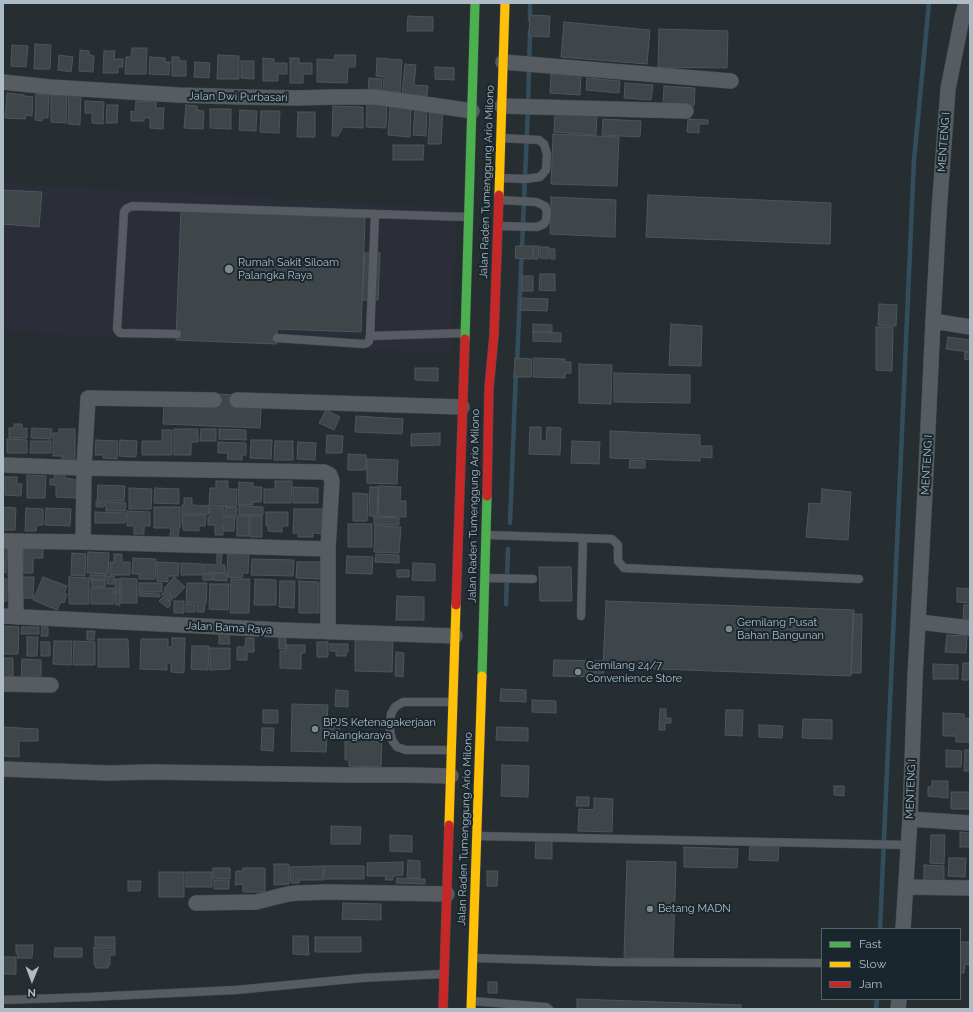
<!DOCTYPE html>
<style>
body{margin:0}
#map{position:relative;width:973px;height:1012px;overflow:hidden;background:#262e32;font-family:Raleway,sans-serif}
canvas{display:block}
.frame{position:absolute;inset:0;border:4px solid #aebcc5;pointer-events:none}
.legend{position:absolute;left:821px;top:928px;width:140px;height:72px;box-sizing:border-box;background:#19262d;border:1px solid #55626a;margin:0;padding:5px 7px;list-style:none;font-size:12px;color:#aebcc5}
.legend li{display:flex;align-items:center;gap:8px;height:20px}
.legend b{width:20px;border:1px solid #55626a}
.north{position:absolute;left:12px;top:960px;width:40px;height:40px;-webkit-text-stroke:3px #19262d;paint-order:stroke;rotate:181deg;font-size:11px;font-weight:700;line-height:16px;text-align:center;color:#aebcc5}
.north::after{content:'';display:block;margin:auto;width:14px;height:18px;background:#aebcc5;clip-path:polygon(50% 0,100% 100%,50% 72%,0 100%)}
</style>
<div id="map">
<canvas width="973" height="1012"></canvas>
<div class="frame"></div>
<ul class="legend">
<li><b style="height:5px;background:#4caf50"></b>Fast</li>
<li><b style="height:5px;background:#ffc107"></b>Slow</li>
<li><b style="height:5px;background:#c62828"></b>Jam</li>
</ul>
<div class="north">N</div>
</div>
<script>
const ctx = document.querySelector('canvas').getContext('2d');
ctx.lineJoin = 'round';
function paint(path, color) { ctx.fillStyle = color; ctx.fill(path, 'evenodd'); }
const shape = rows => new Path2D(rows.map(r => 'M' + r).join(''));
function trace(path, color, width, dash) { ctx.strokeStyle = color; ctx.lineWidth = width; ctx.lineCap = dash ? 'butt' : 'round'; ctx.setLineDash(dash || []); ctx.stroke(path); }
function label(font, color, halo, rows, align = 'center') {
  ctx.font = font + ' Raleway,sans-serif'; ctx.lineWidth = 4; ctx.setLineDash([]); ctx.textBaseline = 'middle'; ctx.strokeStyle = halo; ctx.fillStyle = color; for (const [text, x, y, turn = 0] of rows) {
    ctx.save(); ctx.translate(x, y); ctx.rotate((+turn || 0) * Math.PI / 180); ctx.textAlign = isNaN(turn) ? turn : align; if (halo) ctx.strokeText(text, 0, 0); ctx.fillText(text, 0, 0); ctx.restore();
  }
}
paint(shape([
 [3,183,457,208,451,353,131,339,3,330]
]), '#2b2d39');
trace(shape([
 [530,20,530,3],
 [517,364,528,107,530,31],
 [510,523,516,371],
 [506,604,508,549],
 [880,929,914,160,929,3],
 [876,1009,877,999]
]), '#334d5c', 4.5);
const building = shape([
 [530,15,550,16,549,37,529,36,530,15],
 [408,16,433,17,433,31,407,31,408,16],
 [564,22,650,30,647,64,561,57,564,22],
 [659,29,728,31,727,68,658,67,659,29],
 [35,44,51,45,50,69,34,69,35,44],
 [12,45,28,46,26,67,11,66,12,45],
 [132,48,147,48,146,74,125,74,126,57,131,57,132,48],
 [80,50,89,51,89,55,94,56,93,72,79,71,80,50],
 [104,51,115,51,114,59,123,59,123,67,118,67,118,73,103,73,104,51],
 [59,55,73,57,71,72,58,70,59,55],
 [218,55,239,56,239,79,217,79,218,55],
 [335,55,356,55,355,67,348,67,347,83,317,82,317,59,334,60,335,55],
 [150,57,165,58,165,62,170,62,169,75,149,74,150,57],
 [172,57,179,57,179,61,186,61,186,76,172,76,172,57],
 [263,58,274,59,274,63,287,63,287,74,278,74,278,81,263,81,263,58],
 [290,58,299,58,299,63,312,63,312,74,303,74,303,83,290,83,290,58],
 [377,58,402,60,400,92,383,91,384,77,376,76,377,58],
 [241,61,254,61,254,79,241,78,241,61],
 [195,62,210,63,209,78,194,77,195,62],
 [405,64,416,65,414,85,428,86,427,96,402,94,405,64],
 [435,67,454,68,454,80,435,79,435,67],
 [551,74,581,76,580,95,550,93,551,74],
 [369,78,382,79,381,91,368,90,369,78],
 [587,78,620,81,619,93,586,90,587,78],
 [625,83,653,85,651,100,624,98,625,83],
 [664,86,695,88,694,106,663,105,664,86],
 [7,93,24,95,24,96,33,97,32,116,26,115,25,119,5,118,7,93],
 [36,94,49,95,48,118,42,118,42,121,35,120,36,94],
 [51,95,67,95,66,123,51,122,51,95],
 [69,95,81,95,80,125,68,124,69,95],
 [85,101,104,102,103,124,92,123,92,113,85,113,85,101],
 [136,101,156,102,156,108,164,108,163,129,150,128,150,118,144,118,144,121,131,121,131,111,135,112,136,101],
 [367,103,387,104,386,128,366,127,367,103],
 [107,105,118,105,117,123,106,123,107,105],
 [186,105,197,106,197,110,204,111,203,129,184,128,186,105],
 [333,106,363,107,363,128,343,127,338,136,332,136,333,106],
 [390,106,411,107,410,137,388,135,390,106],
 [210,109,231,109,231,129,210,128,210,109],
 [415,109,427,110,426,136,413,135,415,109],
 [240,110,257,111,256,131,239,130,240,110],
 [430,110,443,110,441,144,428,144,430,110],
 [261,111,280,111,279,133,260,132,261,111],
 [298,112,315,112,315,137,297,137,298,112],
 [555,112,597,115,596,135,554,132,555,112],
 [603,119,641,121,640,137,602,135,603,119],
 [688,119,708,120,708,124,699,124,699,133,687,132,688,119],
 [553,134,619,137,617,186,551,184,553,134],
 [393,145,424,145,423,160,393,160,393,145],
 [3,190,42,192,39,227,3,224,3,190],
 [648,195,831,203,830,244,646,237,648,195],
 [551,197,616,200,615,237,550,234,551,197],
 [181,211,365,218,361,332,277,329,277,344,176,340,181,211],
 [516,246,533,246,532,259,515,258,516,246],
 [534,246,539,246,538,259,533,259,534,246],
 [540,247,549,247,548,259,540,258,540,247],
 [550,249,555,249,555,259,550,259,550,249],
 [365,253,380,253,378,300,362,300,365,253],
 [540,274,555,274,555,291,539,290,540,274],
 [522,276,533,276,533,291,522,291,522,276],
 [521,298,548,299,547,311,520,310,521,298],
 [879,304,897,305,896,326,878,325,879,304],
 [533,324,552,325,552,332,533,332,533,324],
 [671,324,702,326,701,366,669,365,671,324],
 [876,327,893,327,892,371,876,370,876,327],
 [533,332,561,333,561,342,533,341,533,332],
 [948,337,970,340,970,352,946,349,948,337],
 [965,352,970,353,970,360,964,359,965,352],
 [515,358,532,359,531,377,514,377,515,358],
 [534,358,565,359,565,362,571,362,571,373,565,373,565,378,533,377,534,358],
 [579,364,612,365,611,404,579,403,579,364],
 [415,368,438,368,438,381,415,380,415,368],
 [614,373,690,375,690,403,614,402,614,373],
 [216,394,235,395,261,407,260,428,163,424,164,403,216,394],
 [326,410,340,417,334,430,319,423,326,410],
 [356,416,403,419,402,434,355,432,356,416],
 [14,424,22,424,22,429,27,428,27,438,9,438,9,428,14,428,14,424],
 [530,427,541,427,541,441,546,441,547,427,561,428,560,455,529,454,530,427],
 [32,428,52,429,51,439,31,438,32,428],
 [59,429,75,429,75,462,62,461,62,456,53,456,53,433,59,433,59,429],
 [174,429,198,429,198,442,191,442,191,455,174,455,174,429],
 [201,429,216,429,216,441,200,441,201,429],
 [219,429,246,430,246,440,219,439,219,429],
 [162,430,172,430,172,455,142,455,142,441,162,441,162,430],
 [610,431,700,435,700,446,712,446,712,458,700,457,700,461,610,458,610,431],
 [440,433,440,445,411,446,411,434,440,433],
 [327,435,343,436,342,453,326,453,327,435],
 [7,439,27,440,27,453,7,453,7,439],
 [96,440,118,441,117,459,103,458,103,455,95,455,96,440],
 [120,440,137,441,136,457,119,456,120,440],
 [251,440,272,440,271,459,250,458,251,440],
 [31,441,51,441,51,453,30,453,31,441],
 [275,441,293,441,293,460,274,460,275,441],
 [572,441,600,442,599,464,571,463,572,441],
 [218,442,246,443,246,455,242,455,242,460,227,459,228,453,218,453,218,442],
 [298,442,316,443,315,460,297,459,298,442],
 [348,454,366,455,366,470,348,470,348,454],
 [367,459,398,460,397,484,367,483,367,459],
 [630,460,645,461,645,468,629,468,630,460],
 [55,469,65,470,65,478,77,480,76,498,56,497,56,485,50,485,50,479,54,479,55,469],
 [27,475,46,476,45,498,27,498,27,475],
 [5,477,17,477,17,484,22,484,21,496,5,495,5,477],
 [216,481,228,481,228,489,237,489,236,507,209,506,210,488,216,488,216,481],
 [275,481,292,481,291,503,264,503,264,489,275,489,275,481],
 [239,482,253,483,253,487,262,487,261,502,253,502,253,505,238,505,239,482],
 [98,485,125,486,124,501,97,501,98,485],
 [379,486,401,487,400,501,406,501,406,517,378,516,379,486],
 [293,487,318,488,318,503,293,503,293,487],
 [370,487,378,487,377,516,369,516,370,487],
 [129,488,152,489,151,509,129,509,129,488],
 [155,488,179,489,179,504,154,503,155,488],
 [822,489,851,492,848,540,806,537,809,503,821,504,822,489],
 [353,493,368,494,367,521,353,521,353,493],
 [184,498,192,498,192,505,209,506,209,514,182,514,182,505,184,505,184,498],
 [96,502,105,503,104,507,96,507,96,502],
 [106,502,126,503,125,511,106,511,106,502],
 [239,506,263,507,263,515,239,515,239,506],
 [3,507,16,508,15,530,3,530,3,507],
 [154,507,180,507,180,528,179,528,178,537,170,537,171,528,154,528,154,507],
 [226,507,237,508,236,516,225,516,226,507],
 [26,508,43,509,43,525,37,525,36,531,25,531,26,508],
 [46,508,71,509,70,526,45,525,46,508],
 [210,508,224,508,224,517,235,517,234,531,224,531,224,525,223,525,223,535,215,535,215,525,208,525,208,517,210,517,210,508],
 [294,509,325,509,325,534,313,533,313,537,298,537,298,533,293,533,294,509],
 [127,511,150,512,150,526,144,526,144,534,134,534,134,526,127,526,127,511],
 [95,512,126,513,125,523,95,523,95,512],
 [266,512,288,512,288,526,282,526,282,532,268,531,268,525,266,526,266,512],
 [182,515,206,515,205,526,199,526,199,531,183,530,183,526,182,525,182,515],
 [237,516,249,516,249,536,237,536,237,516],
 [250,516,262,516,262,537,250,537,250,516],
 [374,517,399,518,399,525,374,525,374,517],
 [348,524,372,524,372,547,348,547,348,524],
 [375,526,401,527,399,553,374,552,375,526],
 [23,546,43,546,43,558,33,558,33,573,23,573,23,546],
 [3,548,9,548,9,559,3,559,3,548],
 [228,550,249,551,248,573,243,573,242,578,228,577,228,573,227,573,228,550],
 [88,552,109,553,108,574,87,573,88,552],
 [72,553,86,554,85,576,71,575,72,553],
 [217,553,222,554,221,565,225,565,225,573,204,573,204,564,217,565,217,553],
 [114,554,122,554,122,562,130,562,130,575,110,575,110,562,114,562,114,554],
 [376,554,399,555,399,563,375,562,376,554],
 [347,556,373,557,372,574,346,573,347,556],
 [133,558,156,559,155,579,139,579,139,574,132,574,133,558],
 [252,559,294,560,293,576,251,575,252,559],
 [3,560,6,560,6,573,3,572,3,560],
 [157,562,179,563,178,576,168,576,168,582,157,581,157,562],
 [297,562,322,562,322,579,296,578,297,562],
 [181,563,203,564,202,575,181,575,181,563],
 [413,563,435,564,435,581,412,580,413,563],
 [539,567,571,567,572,601,540,601,539,567],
 [397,570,409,570,409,577,397,577,397,570],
 [213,573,227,574,227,581,213,580,213,573],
 [203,574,212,574,212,580,203,580,203,574],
 [90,575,106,575,105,580,90,579,90,575],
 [107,576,114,576,114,584,107,584,107,576],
 [22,577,34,577,33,598,21,598,22,577],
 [43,577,67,586,64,593,67,594,64,603,61,602,57,610,33,600,43,577],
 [69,577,89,578,89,604,69,604,69,577],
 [174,577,185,587,175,598,164,589,174,577],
 [121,578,137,579,137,603,121,603,121,578],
 [3,579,7,579,7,601,3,601,3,579],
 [115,579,120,579,120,591,115,591,115,579],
 [231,579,250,579,249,613,230,613,231,579],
 [255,579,276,580,276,605,254,605,255,579],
 [91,580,105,580,105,587,92,587,91,580],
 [280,581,295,581,294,608,279,607,280,581],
 [299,581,319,582,319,613,299,613,299,581],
 [139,583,162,583,162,592,139,592,139,583],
 [187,583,207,583,206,603,205,603,204,612,197,612,197,603,186,603,187,583],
 [210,584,229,584,228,610,209,609,210,584],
 [91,588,114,588,114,604,91,604,91,588],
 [957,588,970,589,970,603,957,602,957,588],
 [165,591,173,598,170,602,162,594,165,591],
 [115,592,120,592,120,605,116,605,115,592],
 [139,593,160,594,160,597,139,596,139,593],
 [397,596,424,597,424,620,396,620,397,596],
 [163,597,171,604,168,608,159,601,163,597],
 [174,601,184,601,184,613,174,613,174,601],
 [606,601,854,610,851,676,603,667,606,601],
 [186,604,195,605,195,612,186,612,186,604],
 [964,605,970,605,970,620,963,619,964,605],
 [853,614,862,614,861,673,851,673,853,614],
 [3,626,19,627,18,654,3,654,3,626],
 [22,627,39,627,39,634,21,634,22,627],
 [42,627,48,627,48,636,41,636,42,627],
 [87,631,95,631,94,640,87,640,87,631],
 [219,633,229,633,230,644,219,644,219,633],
 [947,635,967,636,966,653,945,652,947,635],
 [27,637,38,637,37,656,27,656,27,637],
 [279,637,286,638,286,649,279,649,279,637],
 [355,637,393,638,392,672,355,671,355,637],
 [172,638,185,638,184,673,171,672,171,663,167,663,167,670,140,669,141,639,168,639,168,647,172,647,172,638],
 [246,638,254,638,254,652,247,652,247,660,237,660,237,647,245,647,246,638],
 [98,639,128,639,129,667,98,667,98,639],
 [54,641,72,641,71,665,53,664,54,641],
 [74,641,95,642,95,665,73,665,74,641],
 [41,642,50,642,50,656,41,656,41,642],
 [317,642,328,642,328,657,317,657,317,642],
 [330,644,348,644,348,652,346,652,346,656,336,656,336,651,330,651,330,644],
 [286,645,305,645,305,653,301,653,301,669,280,668,280,651,286,651,286,645],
 [192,646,209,646,208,670,191,669,192,646],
 [210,648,230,648,230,669,210,670,210,648],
 [396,652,404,653,403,677,395,676,396,652],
 [3,658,13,658,13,676,9,676,9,682,3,682,3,658],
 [22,659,41,660,41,676,37,676,37,682,21,681,22,659],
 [554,660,604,661,603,677,553,676,554,660],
 [963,663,970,663,970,680,962,680,963,663],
 [933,664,958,665,958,679,933,679,933,664],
 [501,689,526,690,526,702,500,701,501,689],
 [336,690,348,691,348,707,335,706,336,690],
 [532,700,556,701,556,713,532,712,532,700],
 [292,704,328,705,327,721,339,722,339,737,327,737,326,752,291,751,292,704],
 [660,709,666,709,666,718,671,718,671,723,665,723,665,730,659,730,660,709],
 [263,710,278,710,278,723,263,723,263,710],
 [726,710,743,710,742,736,725,735,726,710],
 [943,713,964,714,964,718,970,719,970,742,956,742,956,736,943,736,943,713],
 [803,719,832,720,832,739,802,738,803,719],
 [759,725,783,726,782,738,759,737,759,725],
 [3,727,38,729,38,741,19,741,19,757,3,756,3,727],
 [497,727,528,728,528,741,496,740,497,727],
 [262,728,274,728,273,751,261,750,262,728],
 [350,735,382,736,381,767,349,766,349,760,345,760,345,741,350,741,350,735],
 [946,750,962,751,961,767,946,767,946,750],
 [965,750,970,750,970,771,964,771,965,750],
 [502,765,529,766,528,797,501,796,502,765],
 [932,781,948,781,948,798,928,796,928,787,932,787,932,781],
 [834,786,844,786,844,796,834,795,834,786],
 [951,792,970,792,970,809,951,809,951,792],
 [577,797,589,797,589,806,576,806,577,797],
 [594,798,613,799,612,832,578,831,579,809,594,810,594,798],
 [331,826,361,827,360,844,331,844,331,826],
 [960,832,970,833,970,847,960,847,960,832],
 [390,835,412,836,412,852,390,851,390,835],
 [931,835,945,835,944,864,930,863,931,835],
 [536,839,552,839,552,859,535,858,536,839],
 [750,846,779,846,778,861,749,860,750,846],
 [684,847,738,849,737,868,684,867,684,847],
 [949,858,966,858,965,877,948,876,949,858],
 [408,860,420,861,420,878,407,877,408,860],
 [627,861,676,862,673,959,624,957,627,861],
 [403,862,403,875,393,876,393,880,385,880,386,876,367,876,367,863,403,862],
 [274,864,289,864,289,884,274,885,274,864],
 [924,865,944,866,944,882,924,882,924,865],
 [323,866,323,880,299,880,299,883,291,883,290,867,323,866],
 [324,866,364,866,364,879,324,879,324,866],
 [213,868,230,868,230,879,213,878,213,868],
 [243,868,265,868,265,892,243,892,243,884,235,885,236,871,243,871,243,868],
 [487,871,498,871,497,886,487,886,487,871],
 [159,872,184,872,184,897,159,897,159,872],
 [186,872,212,872,212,887,186,887,186,872],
 [397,878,425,879,425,884,396,883,397,878],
 [214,880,229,880,229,889,214,889,214,880],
 [128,881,141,881,140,891,128,891,128,881],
 [343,903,381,904,381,920,342,919,343,903],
 [293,936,308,936,309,955,293,954,293,936],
 [95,937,115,937,115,946,95,945,95,937],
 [315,937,361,937,361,952,315,952,315,937],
 [960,942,970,942,970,965,965,964,964,973,960,973,960,942],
 [16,945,33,945,32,958,17,958,18,953,16,953,16,945],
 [94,947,115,947,115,955,110,955,110,965,108,965,108,968,96,968,95,965,94,965,94,947],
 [55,948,82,948,82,957,54,957,55,948],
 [3,957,16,957,16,974,3,974,3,957],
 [488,982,497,982,497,993,488,993,488,982],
 [577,999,741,1005,741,1009,577,1009,577,999]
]);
paint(building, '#3f464a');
trace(building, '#4d565a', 1);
const lane = shape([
 [500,178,525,179,540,177,546,170,547,154,544,144,539,140,501,138],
 [498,226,537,227,544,224,546,220,547,212,545,206,536,202,499,200],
 [177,334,120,333,117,329,124,212,126,209,132,206,467,217],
 [370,336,465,333],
 [277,338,364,344,367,343,369,341,370,336,375,215],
 [487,535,612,539,618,545,618,561,624,568,859,579],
 [485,578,533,579],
 [581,616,583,538],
 [451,750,406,750,397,747,392,740,390,731,391,714,395,707,403,702,452,702],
 [477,836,908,845],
 [473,958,609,962,822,963],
 [3,1000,90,997,236,990,362,978,443,974],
 [472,1001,546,1007,549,1009]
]);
const street = shape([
 [503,62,731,81],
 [3,82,50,87,178,95,242,97,297,98,334,97,375,97,418,103,472,111],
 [502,106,686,111],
 [933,321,970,327],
 [237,400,462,407],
 [3,465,84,468,324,472,330,475,332,481,328,549,328,632],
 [3,541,83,542,328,549],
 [15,542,16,617],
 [83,542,84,468,88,398,214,400],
 [3,616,281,630,455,636],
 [919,622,970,628],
 [3,684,51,685],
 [3,769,108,773,152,772,349,775,409,775,451,776],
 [910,819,970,823],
 [906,887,970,888],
 [196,903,256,902,288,894,298,893,328,892,447,894],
 [903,929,910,819,915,678,925,492,933,321,939,212,948,89,962,18,966,3],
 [898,1009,899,999]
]);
const fast = shape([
 [465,339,475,3],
 [482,676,487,496]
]);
const slow = shape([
 [499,195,505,3],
 [449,825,456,605],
 [471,1009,482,676]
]);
const jam = shape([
 [487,496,489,388,494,335,499,195],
 [456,605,465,339],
 [443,1009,449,825]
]);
trace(lane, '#444a4d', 9);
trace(street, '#444a4d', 16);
trace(fast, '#424a4e', 10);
trace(slow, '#424a4e', 10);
trace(jam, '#424a4e', 10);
trace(lane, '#565c61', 8);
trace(street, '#565c61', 15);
trace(fast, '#4caf50', 9);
trace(slow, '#ffc107', 9);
trace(jam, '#c62828', 9);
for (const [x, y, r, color] of [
 [229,269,5,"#7e8a92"],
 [729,629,4,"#7e8a92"],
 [578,672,4,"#7e8a92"],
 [315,729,4,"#7e8a92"],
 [650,909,4,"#7e8a92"]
]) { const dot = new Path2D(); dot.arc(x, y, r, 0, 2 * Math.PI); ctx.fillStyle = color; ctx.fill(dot); trace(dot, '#19262d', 1.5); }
label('11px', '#aebcc5', '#19262d', [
 ["Jalan Dwi Purbasari",238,97,1],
 ["MENTENG I",944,142,-86],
 ["Jalan Raden Tumenggung Ario Milono",487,182,-88],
 ["MENTENG I",927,465,-87],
 ["Jalan Raden Tumenggung Ario Milono",474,506,-89],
 ["Jalan Bama Raya",229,628,3],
 ["MENTENG I",911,789,-88],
 ["Jalan Raden Tumenggung Ario Milono",465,829,-88]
]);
label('11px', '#aebcc5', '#19262d', [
 ["Rumah Sakit Siloam",238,263],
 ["Palangka Raya",238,276],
 ["Gemilang Pusat",737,623],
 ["Bahan Bangunan",737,636],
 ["Gemilang 24/7",586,666],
 ["Convenience Store",586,679],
 ["BPJS Ketenagakerjaan",323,723],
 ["Palangkaraya",323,736],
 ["Betang MADN",658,909]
], 'left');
</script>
